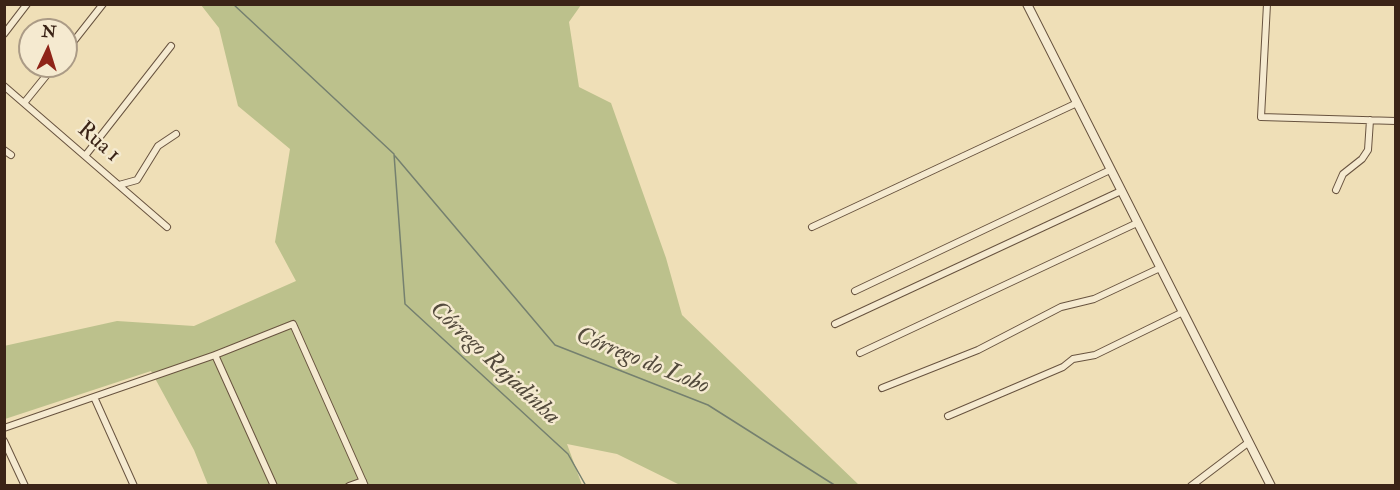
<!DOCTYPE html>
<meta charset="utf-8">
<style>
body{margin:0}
#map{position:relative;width:1400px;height:490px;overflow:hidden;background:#efdfb7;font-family:"IM FELL Double Pica",serif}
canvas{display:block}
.frame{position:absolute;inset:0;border:6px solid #3b2417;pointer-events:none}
.north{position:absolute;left:18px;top:18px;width:60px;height:60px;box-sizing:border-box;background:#f5ead0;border:2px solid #ab9b86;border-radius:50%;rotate:4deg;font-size:16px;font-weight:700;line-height:24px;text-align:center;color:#3b2417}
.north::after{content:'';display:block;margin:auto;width:21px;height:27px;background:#8f2418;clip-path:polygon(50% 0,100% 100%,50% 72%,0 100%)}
</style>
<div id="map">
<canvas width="1400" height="490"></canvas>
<div class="frame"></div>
<div class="north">N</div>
</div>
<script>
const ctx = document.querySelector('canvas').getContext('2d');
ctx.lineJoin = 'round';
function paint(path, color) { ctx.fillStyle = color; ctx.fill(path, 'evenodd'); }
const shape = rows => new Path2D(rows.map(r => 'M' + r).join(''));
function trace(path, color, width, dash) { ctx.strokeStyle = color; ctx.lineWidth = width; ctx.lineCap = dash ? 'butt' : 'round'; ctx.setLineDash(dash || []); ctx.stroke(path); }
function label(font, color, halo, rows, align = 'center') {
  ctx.font = font + ' "IM FELL Double Pica",serif'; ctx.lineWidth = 5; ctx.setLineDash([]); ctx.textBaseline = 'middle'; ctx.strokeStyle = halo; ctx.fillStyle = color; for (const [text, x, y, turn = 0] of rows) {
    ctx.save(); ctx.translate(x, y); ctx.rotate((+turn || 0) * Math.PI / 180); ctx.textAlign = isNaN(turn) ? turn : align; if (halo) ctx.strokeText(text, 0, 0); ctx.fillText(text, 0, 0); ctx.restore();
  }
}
paint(shape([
 [201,5,581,5,569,22,579,87,611,103,666,258,682,315,859,485,680,485,617,454,567,444,582,485,208,485,194,450,151,371,5,419,4,346,117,321,194,326,296,281,275,242,290,149,238,106,219,28]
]), '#bcc18c');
trace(shape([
 [233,4,394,154,405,304,568,454,586,486],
 [395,156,555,345,708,405,836,486]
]), '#75806f', 1.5);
const minor = shape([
 [1267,4,1261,117,1396,121],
 [4,34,27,4],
 [66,51,103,4],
 [4,86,167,227],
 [24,103,54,66],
 [4,150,11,155],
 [85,156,171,46],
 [119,185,137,180,158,146,176,134],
 [1336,190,1343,174,1362,159,1368,150,1370,120],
 [812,227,1077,103],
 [855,291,1110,170],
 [835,324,1121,191],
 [860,353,1137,223],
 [215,355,274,486],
 [882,388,978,350,1061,307,1094,299,1160,268],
 [94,397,134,486],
 [948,416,1063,367,1073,359,1095,355,1183,312],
 [4,428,215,355,293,324,365,486],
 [4,441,25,486],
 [349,486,363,481],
 [1191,486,1249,442]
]);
const tertiary = shape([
 [1027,4,1271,486]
]);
trace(minor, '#68533f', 8);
trace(tertiary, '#68533f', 10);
trace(minor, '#f5ead0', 6);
trace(tertiary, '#f5ead0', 8);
label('22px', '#3b2417', '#f5ead0', [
 ["Rua 1",98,143,41]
]);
label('italic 24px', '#534a3c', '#f5ead0', [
 ["Córrego do Lobo",642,362,22],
 ["Córrego Rajadinha",494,364,43]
]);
</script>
